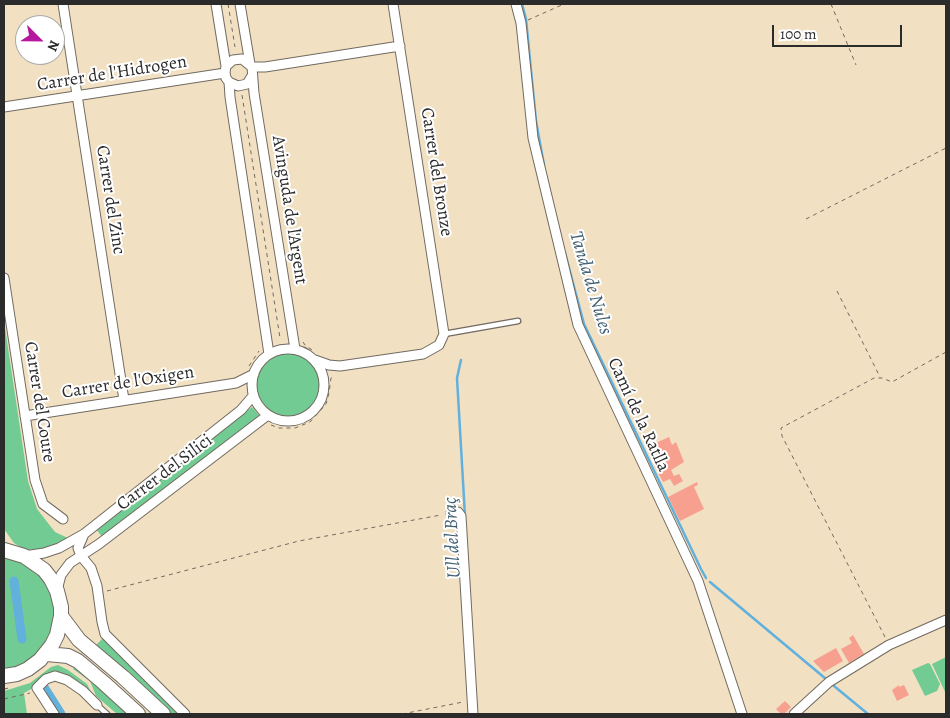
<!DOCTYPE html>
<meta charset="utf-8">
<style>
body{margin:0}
#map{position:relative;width:950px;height:718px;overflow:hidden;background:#f2e0c3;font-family:Alegreya,serif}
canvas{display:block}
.frame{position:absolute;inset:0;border:5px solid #2b2b2b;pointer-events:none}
.north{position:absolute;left:15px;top:15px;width:50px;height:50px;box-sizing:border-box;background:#fff;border:1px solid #aaa;border-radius:50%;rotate:113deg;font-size:14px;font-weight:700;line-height:20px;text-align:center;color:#2b2b2b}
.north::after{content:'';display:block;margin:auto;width:18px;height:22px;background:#b5179e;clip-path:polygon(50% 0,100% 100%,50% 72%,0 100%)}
.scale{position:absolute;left:772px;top:25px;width:130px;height:22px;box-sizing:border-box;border:2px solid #2b2b2b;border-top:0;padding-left:6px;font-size:15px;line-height:18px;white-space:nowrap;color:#2b2b2b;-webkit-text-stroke:4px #fff;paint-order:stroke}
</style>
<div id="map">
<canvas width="950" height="718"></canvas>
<div class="frame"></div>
<div class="north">N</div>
<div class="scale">100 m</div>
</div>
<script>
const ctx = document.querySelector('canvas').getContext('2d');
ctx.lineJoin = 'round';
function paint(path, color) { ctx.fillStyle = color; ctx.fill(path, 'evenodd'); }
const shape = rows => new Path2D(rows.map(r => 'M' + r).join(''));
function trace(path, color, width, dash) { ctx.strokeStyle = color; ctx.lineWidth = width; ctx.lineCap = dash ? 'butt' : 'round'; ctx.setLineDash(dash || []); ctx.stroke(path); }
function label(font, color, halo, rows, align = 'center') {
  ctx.font = font + ' Alegreya,serif'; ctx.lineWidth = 4; ctx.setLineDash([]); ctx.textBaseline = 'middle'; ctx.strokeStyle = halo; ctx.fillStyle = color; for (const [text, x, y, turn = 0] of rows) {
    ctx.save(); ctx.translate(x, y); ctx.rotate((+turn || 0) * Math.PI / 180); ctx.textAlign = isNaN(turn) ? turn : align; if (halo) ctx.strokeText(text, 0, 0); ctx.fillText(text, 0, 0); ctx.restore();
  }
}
paint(shape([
 [4,321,28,481,37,509,55,532,70,539,53,549,25,550,14,543,4,529],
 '256 385a32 32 0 1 1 64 0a32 32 0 1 1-64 0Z',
 [252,407,260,416,103,538,96,529],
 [4,557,25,563,42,577,49,588,55,613,49,638,33,659,19,667,4,670],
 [101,636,121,657,152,686,178,714,172,714,131,676,95,646,102,639],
 [946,657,946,694,932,664],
 [928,663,930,664,940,684,937,691,925,696,912,670],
 [58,665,68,670,87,684,94,698,55,676,24,693,27,714,4,714,4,691,30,683,51,667],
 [75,666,131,714,117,714,96,696,90,681,73,669]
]), '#71cb92');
trace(shape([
 [522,4,526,19,536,121,544,165],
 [565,253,584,324,701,569,706,578],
 [461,360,457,378,465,516],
 [710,582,826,679],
 [834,686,868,714]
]), '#62b0dc', 2.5);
trace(shape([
 [14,581,22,639],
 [42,684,61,714]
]), '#62b0dc', 9);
paint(shape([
 [669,437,672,445,676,442,684,462,671,470,674,476,679,474,683,481,674,486,670,479,663,482,654,465,659,462,651,445],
 [697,482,698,485,694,487,704,509,680,521,668,497],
 [853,635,864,654,849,663,841,649,852,643,849,638],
 [836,648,843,661,824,672,813,661],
 [899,685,899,687,904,685,909,695,897,701,892,690],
 [785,701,791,707,784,714,781,714,776,709]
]), '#f7a08f');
const service = shape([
 [444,334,518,321],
 [97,705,107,714]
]);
const minor = shape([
 [63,4,124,400],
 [216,4,226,66],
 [240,4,250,64],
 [516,4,521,23,533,138,578,325,698,581,742,714],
 [252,67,265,67,400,46],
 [252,76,247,84,238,86,229,82,226,78,225,73,226,66,233,60,242,59,252,67,254,93,295,349],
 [229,82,230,97,269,354],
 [4,107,225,73],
 [4,278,35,480,43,504,63,519],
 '252 385a36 36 0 1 1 72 0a36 36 0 1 1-72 0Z',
 [315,360,329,365,340,366,423,354,439,345,444,334,393,4],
 [25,416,236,383,254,374],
 [451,513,458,512,461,516,473,714],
 [84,534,78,548,81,556,91,568,97,586,102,622,105,634,185,714],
 [24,556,44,553,59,548,84,534,241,410,253,396],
 [57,590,61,575,70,563,99,544,268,415],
 [54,714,37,688,46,679,55,676,67,680,83,691,97,705],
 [794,714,829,682,889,645,946,620]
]);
const primary = shape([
 [4,550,24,556,44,570,51,579,57,591,61,607,61,616,57,635,52,645,40,660,28,669,17,674,4,676],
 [61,616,79,640,123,677,163,714],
 [47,654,68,656,78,661,104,683,138,714]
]);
trace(service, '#716a60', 7);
trace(minor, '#716a60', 11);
trace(primary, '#716a60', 16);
trace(shape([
 [228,4,235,47],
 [831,4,856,65],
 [528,20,564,4],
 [242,95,280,338],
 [806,219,946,148],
 [837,291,880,377],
 [303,342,305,345,315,352],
 [249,366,259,351],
 [271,425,279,428,295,428,310,422,326,404,329,393,331,378,334,375],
 [107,591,299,541,441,515],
 [885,637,782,436,781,428,874,378,882,378,892,382,946,352],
 [4,689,9,688],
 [4,699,30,693],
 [402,714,463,702]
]), '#716a60', 1, [4, 4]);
trace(service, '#fff', 4.5);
trace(minor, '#fff', 9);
trace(primary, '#fff', 14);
label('18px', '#2b2b2b', '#fff', [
 ["Carrer de l'Hidrogen",112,74,-9],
 ["Carrer del Bronze",436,172,81],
 ["Carrer del Zinc",110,200,81],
 ["Avinguda de l'Argent",289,210,81],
 ["Carrer de l'Oxigen",128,383,-9],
 ["Carrer del Coure",39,402,81],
 ["Camí de la Ratlla",638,415,65],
 ["Carrer del Silici",165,473,-37]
]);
label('italic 19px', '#416072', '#fff', [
 ["Tanda de Nules",590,283,73],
 ["Ull del Braç",453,538,-93]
]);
</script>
